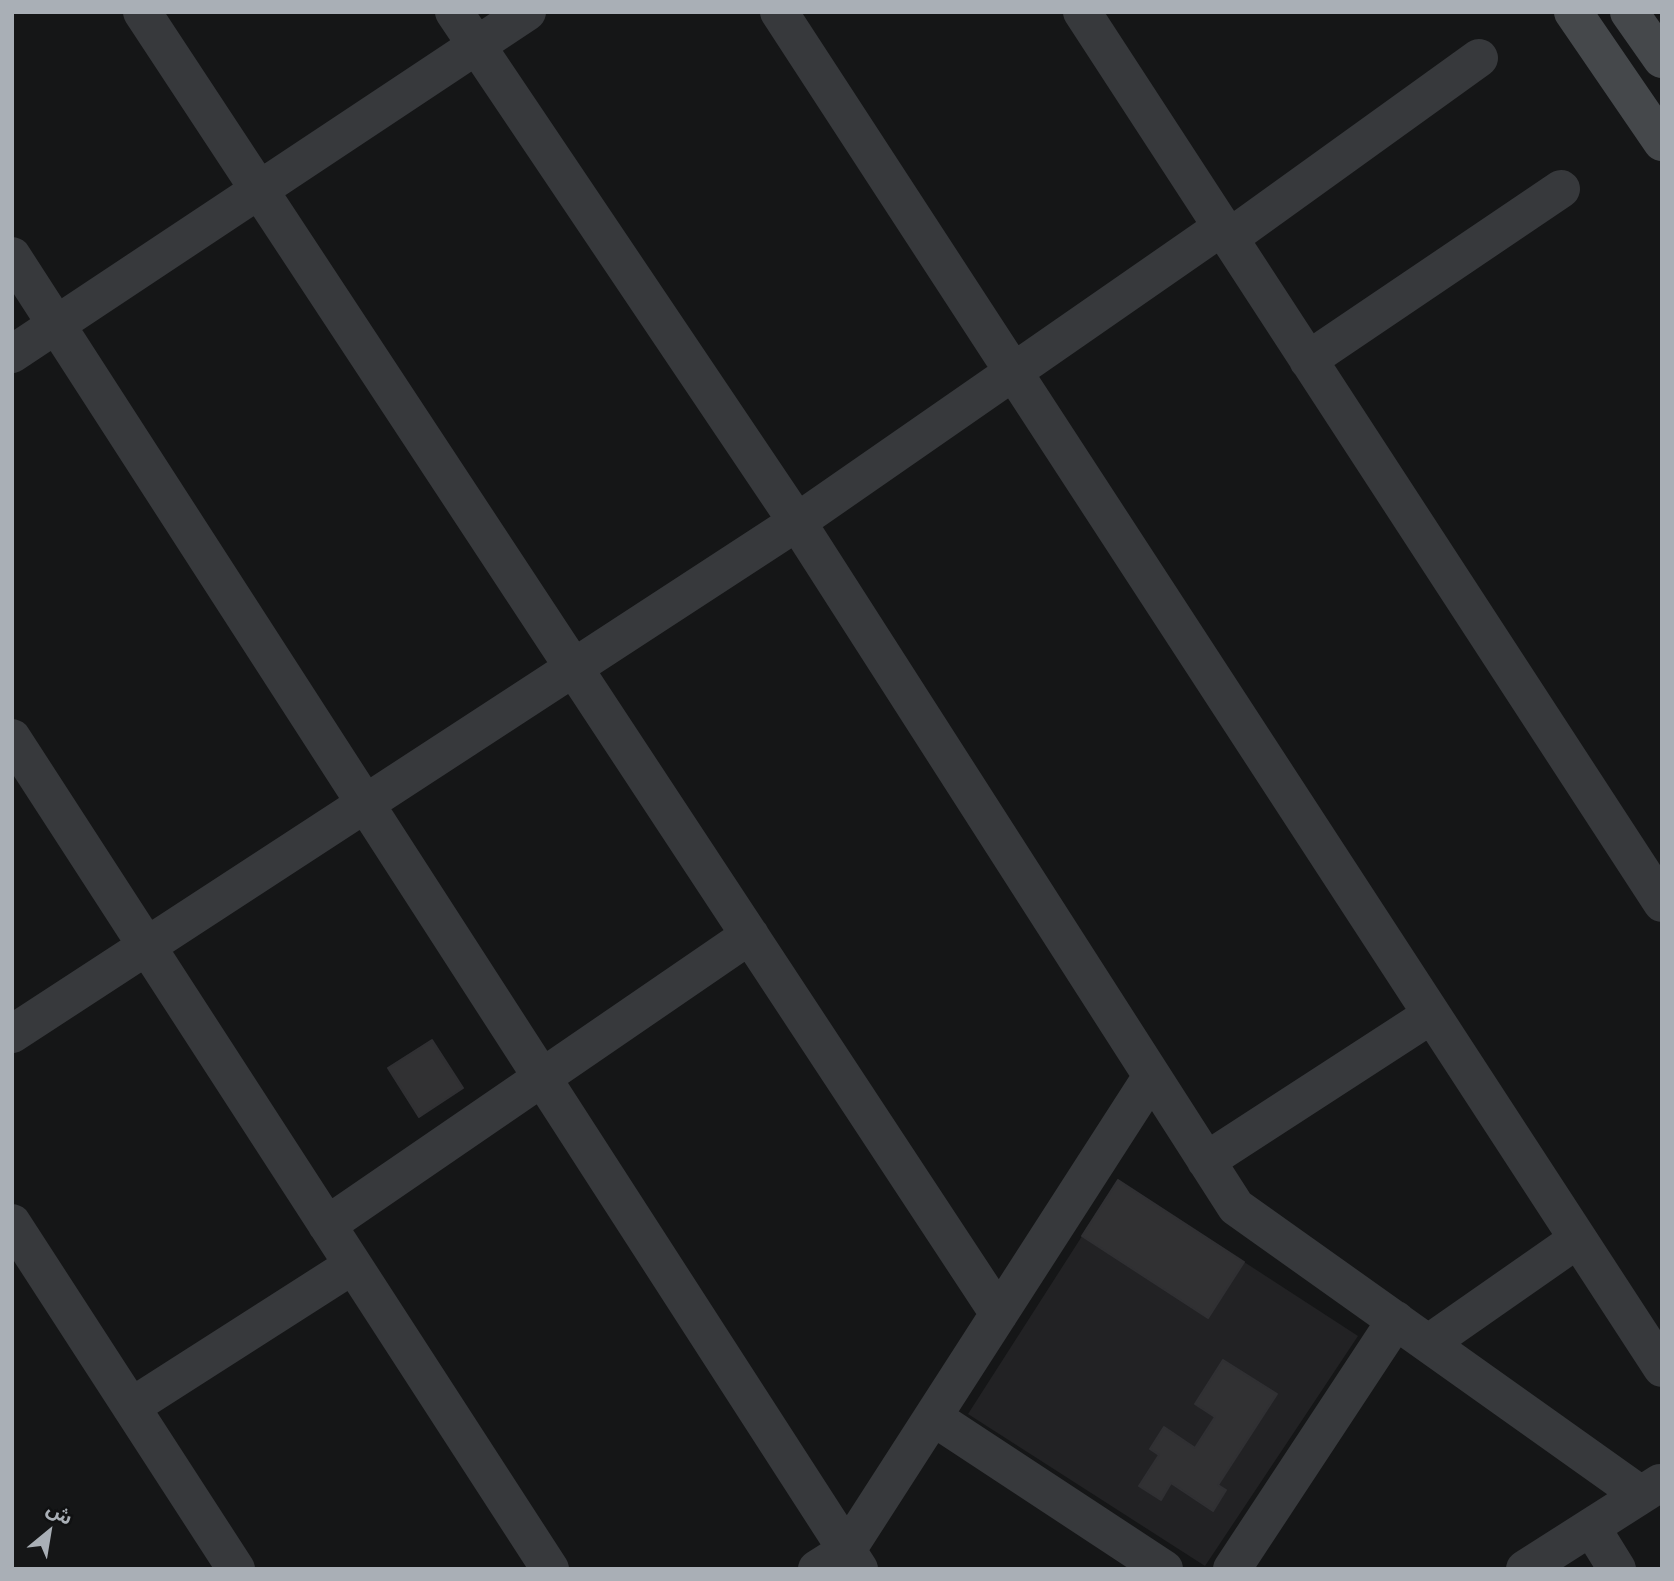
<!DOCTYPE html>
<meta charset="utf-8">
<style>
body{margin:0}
#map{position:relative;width:1674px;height:1581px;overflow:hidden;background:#151617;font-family:"DM Sans","Noto Sans Arabic",sans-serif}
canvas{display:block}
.frame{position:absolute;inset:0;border:14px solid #a9afb6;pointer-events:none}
.north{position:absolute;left:14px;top:1497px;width:70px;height:70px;-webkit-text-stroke:5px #101112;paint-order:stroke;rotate:30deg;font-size:19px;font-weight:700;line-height:28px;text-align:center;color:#a9afb6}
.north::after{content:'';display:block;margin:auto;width:24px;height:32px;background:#a9afb6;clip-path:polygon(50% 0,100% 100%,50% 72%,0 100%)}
</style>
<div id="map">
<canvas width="1674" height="1581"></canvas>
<div class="frame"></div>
<div class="north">ش</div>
</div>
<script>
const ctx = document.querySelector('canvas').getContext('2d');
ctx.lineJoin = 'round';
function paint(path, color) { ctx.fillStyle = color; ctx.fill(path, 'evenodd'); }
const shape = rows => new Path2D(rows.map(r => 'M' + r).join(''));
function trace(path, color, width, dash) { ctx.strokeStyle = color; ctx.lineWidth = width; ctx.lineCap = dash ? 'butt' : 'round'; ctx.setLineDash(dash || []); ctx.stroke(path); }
paint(shape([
 [1118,1180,1358,1336,1205,1566,968,1414]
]), '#222224');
const building = shape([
 [432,1040,463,1088,419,1117,388,1068,432,1040],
 [1118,1180,1244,1262,1208,1318,1082,1236,1118,1180],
 [1223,1360,1277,1394,1218,1485,1226,1490,1213,1511,1171,1483,1161,1500,1139,1486,1159,1455,1150,1449,1164,1427,1195,1448,1215,1417,1195,1404,1223,1360]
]);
paint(building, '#313133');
trace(building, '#303033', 2);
trace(shape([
 [142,12,999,1314],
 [454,12,797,522,1236,1207,1641,1495],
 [779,12,1662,1368],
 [1082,12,1662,903],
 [1229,238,1479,58],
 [12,256,859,1569],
 [12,354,527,12],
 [1308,360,1561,189],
 [12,738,550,1569],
 [12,1034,797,522,1222,227],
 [1206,1161,1431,1015],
 [12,1223,236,1569],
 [327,1225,750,935],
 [1429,1343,1578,1239],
 [131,1407,353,1265],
 [933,1417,1164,1569],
 [1591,1527,1617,1569],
 [817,1569,847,1550,1152,1076],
 [1232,1569,1396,1320],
 [1525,1569,1660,1483]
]), '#37393c', 38);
trace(shape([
 [1573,12,1662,142],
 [1629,12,1662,59]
]), '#45484b', 38);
</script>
